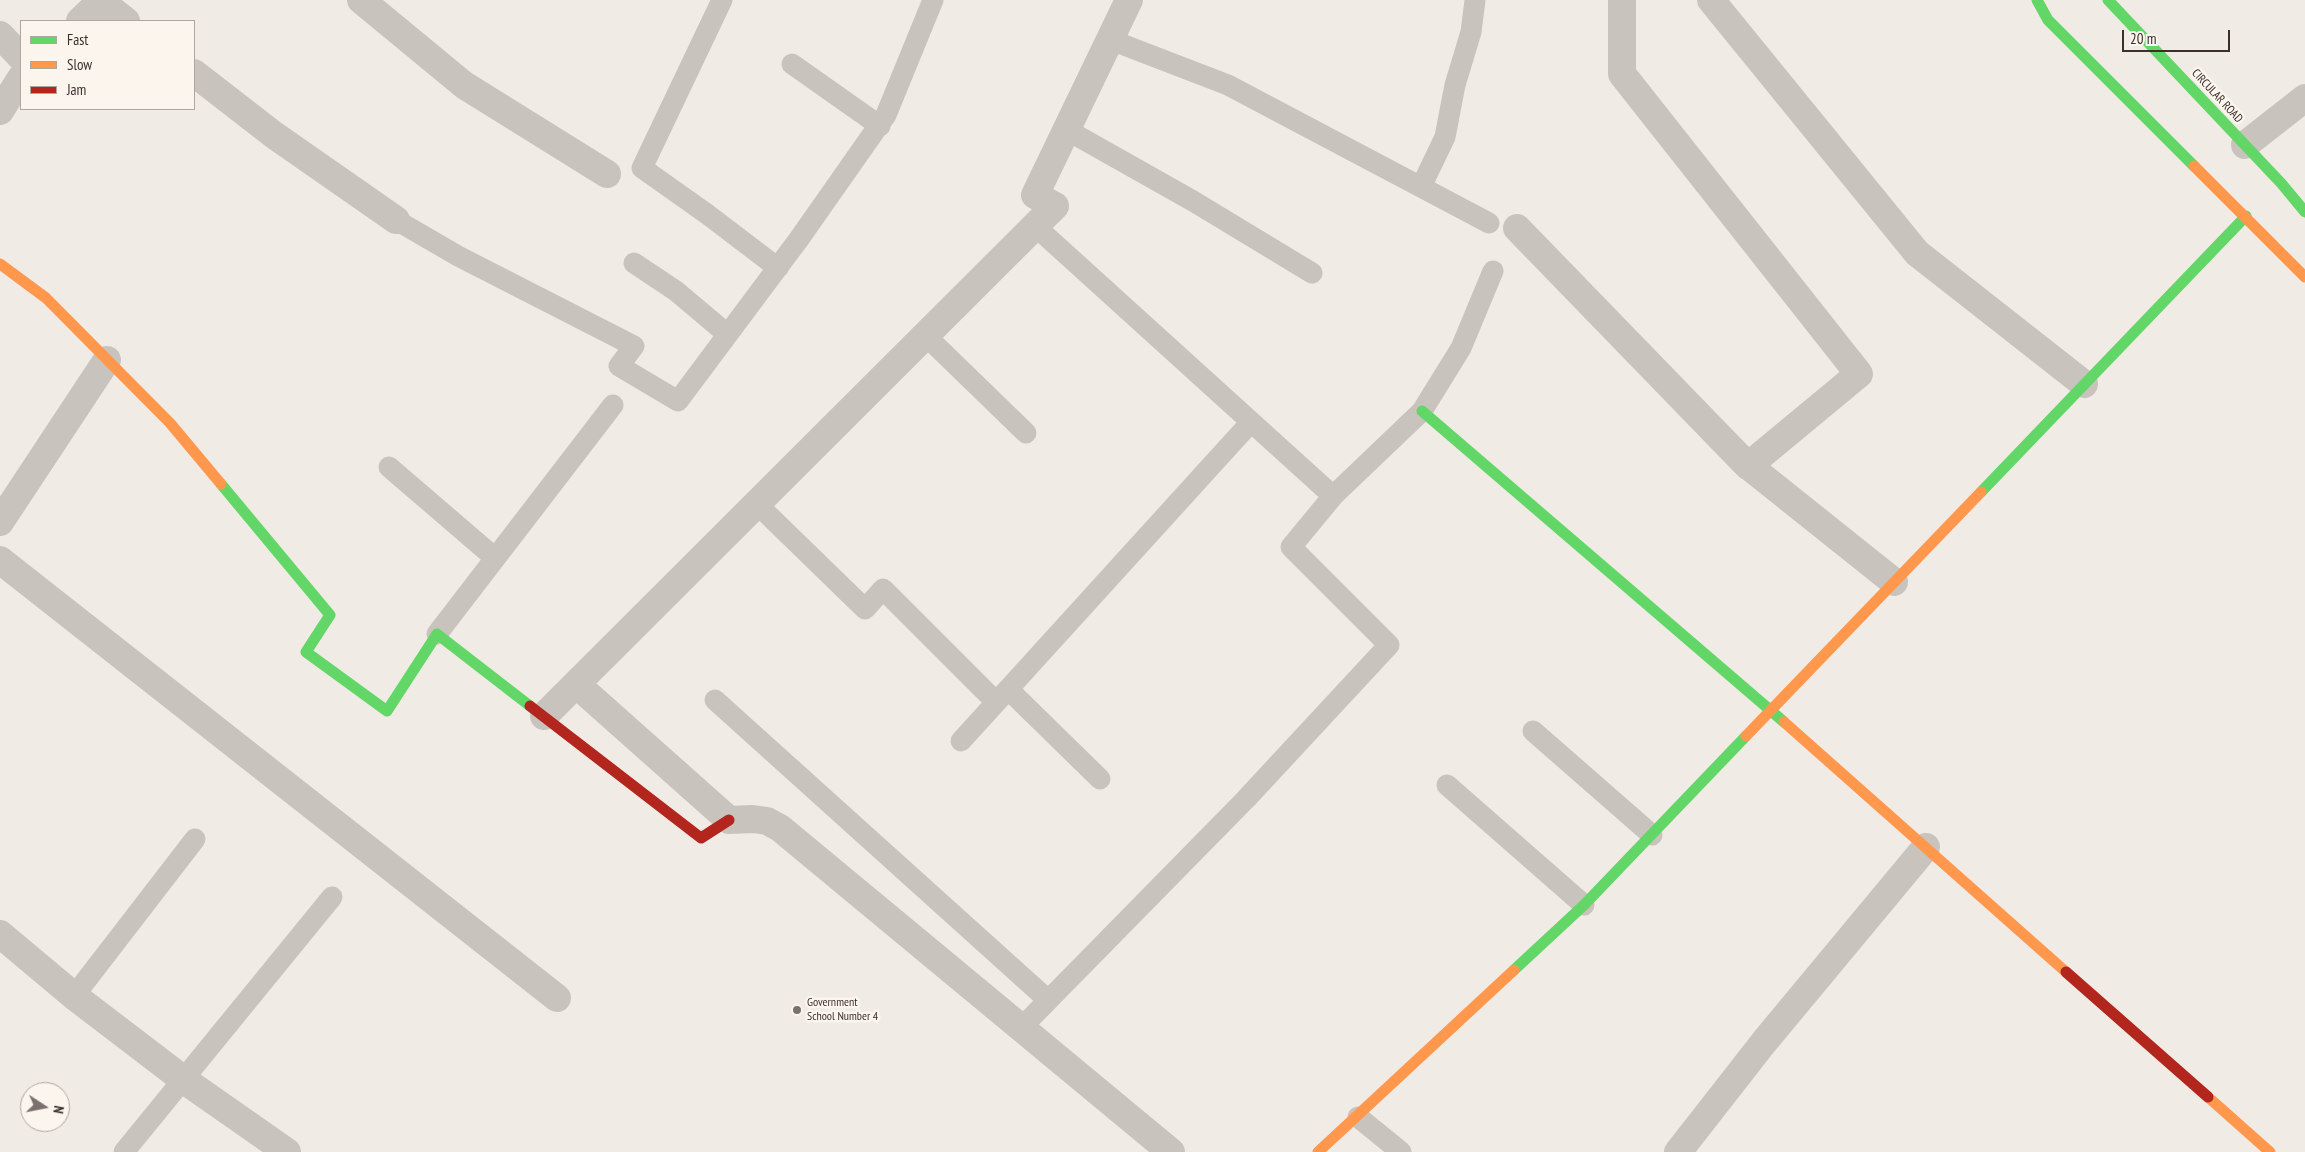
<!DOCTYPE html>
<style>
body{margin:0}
#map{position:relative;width:2305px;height:1152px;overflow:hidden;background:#f0ebe5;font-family:"PT Sans Narrow",sans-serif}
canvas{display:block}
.legend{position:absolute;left:20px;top:20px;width:175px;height:90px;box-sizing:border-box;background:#fbf5ee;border:1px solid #aea6a0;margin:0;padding:6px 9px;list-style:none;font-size:15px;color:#3b302b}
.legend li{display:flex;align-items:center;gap:10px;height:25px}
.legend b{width:25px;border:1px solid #aea6a0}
.north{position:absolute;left:20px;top:1082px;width:50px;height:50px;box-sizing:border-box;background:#fbf5ee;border:1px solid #aea6a0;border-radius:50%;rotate:101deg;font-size:14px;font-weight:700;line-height:20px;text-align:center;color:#3b302b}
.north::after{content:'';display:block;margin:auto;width:18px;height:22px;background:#7a716c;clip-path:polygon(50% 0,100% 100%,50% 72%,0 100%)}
.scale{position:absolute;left:2122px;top:30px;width:108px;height:22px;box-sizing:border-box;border:2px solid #3b302b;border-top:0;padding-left:6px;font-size:15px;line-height:18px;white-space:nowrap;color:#3b302b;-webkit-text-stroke:4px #fbf5ee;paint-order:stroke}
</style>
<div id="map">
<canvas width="2305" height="1152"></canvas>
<ul class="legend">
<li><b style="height:6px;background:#63d668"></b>Fast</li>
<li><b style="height:6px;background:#ff974d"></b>Slow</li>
<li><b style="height:6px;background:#b3261e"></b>Jam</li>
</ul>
<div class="north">N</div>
<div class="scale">20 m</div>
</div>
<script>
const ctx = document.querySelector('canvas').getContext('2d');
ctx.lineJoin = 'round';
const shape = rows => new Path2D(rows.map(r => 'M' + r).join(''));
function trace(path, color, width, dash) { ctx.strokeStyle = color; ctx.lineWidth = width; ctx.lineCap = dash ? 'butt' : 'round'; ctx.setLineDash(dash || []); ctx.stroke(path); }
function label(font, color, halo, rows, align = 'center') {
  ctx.font = font + ' "PT Sans Narrow",sans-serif'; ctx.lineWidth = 5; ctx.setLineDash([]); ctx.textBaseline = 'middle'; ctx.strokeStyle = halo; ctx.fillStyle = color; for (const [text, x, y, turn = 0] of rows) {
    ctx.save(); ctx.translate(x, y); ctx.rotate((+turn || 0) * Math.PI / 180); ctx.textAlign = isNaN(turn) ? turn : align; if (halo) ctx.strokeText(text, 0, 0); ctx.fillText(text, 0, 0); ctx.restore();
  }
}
trace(shape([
 [722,0,642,168,707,214,778,268],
 [1111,40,1228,85,1489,223],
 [792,64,880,126],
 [1067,130,1193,201,1312,273],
 [1421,187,1445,137,1455,85,1471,32,1475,0],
 [396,220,458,256,634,346,619,366,678,401,799,239,886,115,933,0],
 [1035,226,1333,496],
 [634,263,676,291,727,334],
 [925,335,1026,433],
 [389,467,495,558],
 [757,504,865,609,883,589,996,702],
 [437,634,613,405],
 [1008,689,1100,779],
 [715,700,1048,1000],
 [1533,731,1652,835],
 [961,741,1251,422],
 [1447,785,1584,905],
 [74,996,195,839],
 [1022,1027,1246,799,1389,645,1291,547,1333,496,1422,411,1461,348,1493,271],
 [1358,1117,1401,1152],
 [124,1152,332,897]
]), '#c9c3be', 21);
trace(shape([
 [99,0,126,21],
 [361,0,464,85,607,174],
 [1622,0,1622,74,1859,374,1748,466],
 [1711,0,1917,253,2084,384],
 [80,21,102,0],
 [0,35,21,57],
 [194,73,274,135,396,220],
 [0,111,21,78],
 [2245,145,2305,98],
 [1517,228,1745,463,1894,582],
 [0,522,107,360],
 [0,560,557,998],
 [576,684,729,820,753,819,767,821,780,828,1171,1152],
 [544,716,1055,206,1035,195,1129,0],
 [0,934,74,996,184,1080,287,1152],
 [1678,1152,1764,1042,1926,847]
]), '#c9c3be', 28);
trace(shape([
 [2037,0,2048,20,2194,166],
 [2108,0,2281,183,2305,212],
 [1422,411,1784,722],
 [221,484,330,615,306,652,387,711,437,634,530,706],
 [1981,492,2246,216],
 [1514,970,1584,905,1746,736]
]), '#63d668', 11);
trace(shape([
 [2194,166,2305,277],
 [0,264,46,298,170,423,221,484],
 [1784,722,2066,972],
 [1746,736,1981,492],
 [2208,1097,2270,1152],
 [1318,1152,1514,970]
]), '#ff974d', 11);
trace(shape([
 [530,706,701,838,729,820],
 [2066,972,2208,1097]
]), '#b3261e', 11);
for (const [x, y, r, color] of [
 [797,1010,5,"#7a716c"]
]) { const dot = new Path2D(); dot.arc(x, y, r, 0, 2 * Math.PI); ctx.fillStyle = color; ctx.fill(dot); trace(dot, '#fbf5ee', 2); }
label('12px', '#3b302b', '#fbf5ee', [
 ["CIRCULAR ROAD",2217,96,47]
]);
label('12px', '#3b302b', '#fbf5ee', [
 ["Government",807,1003],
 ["School Number 4",807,1017]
], 'left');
</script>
